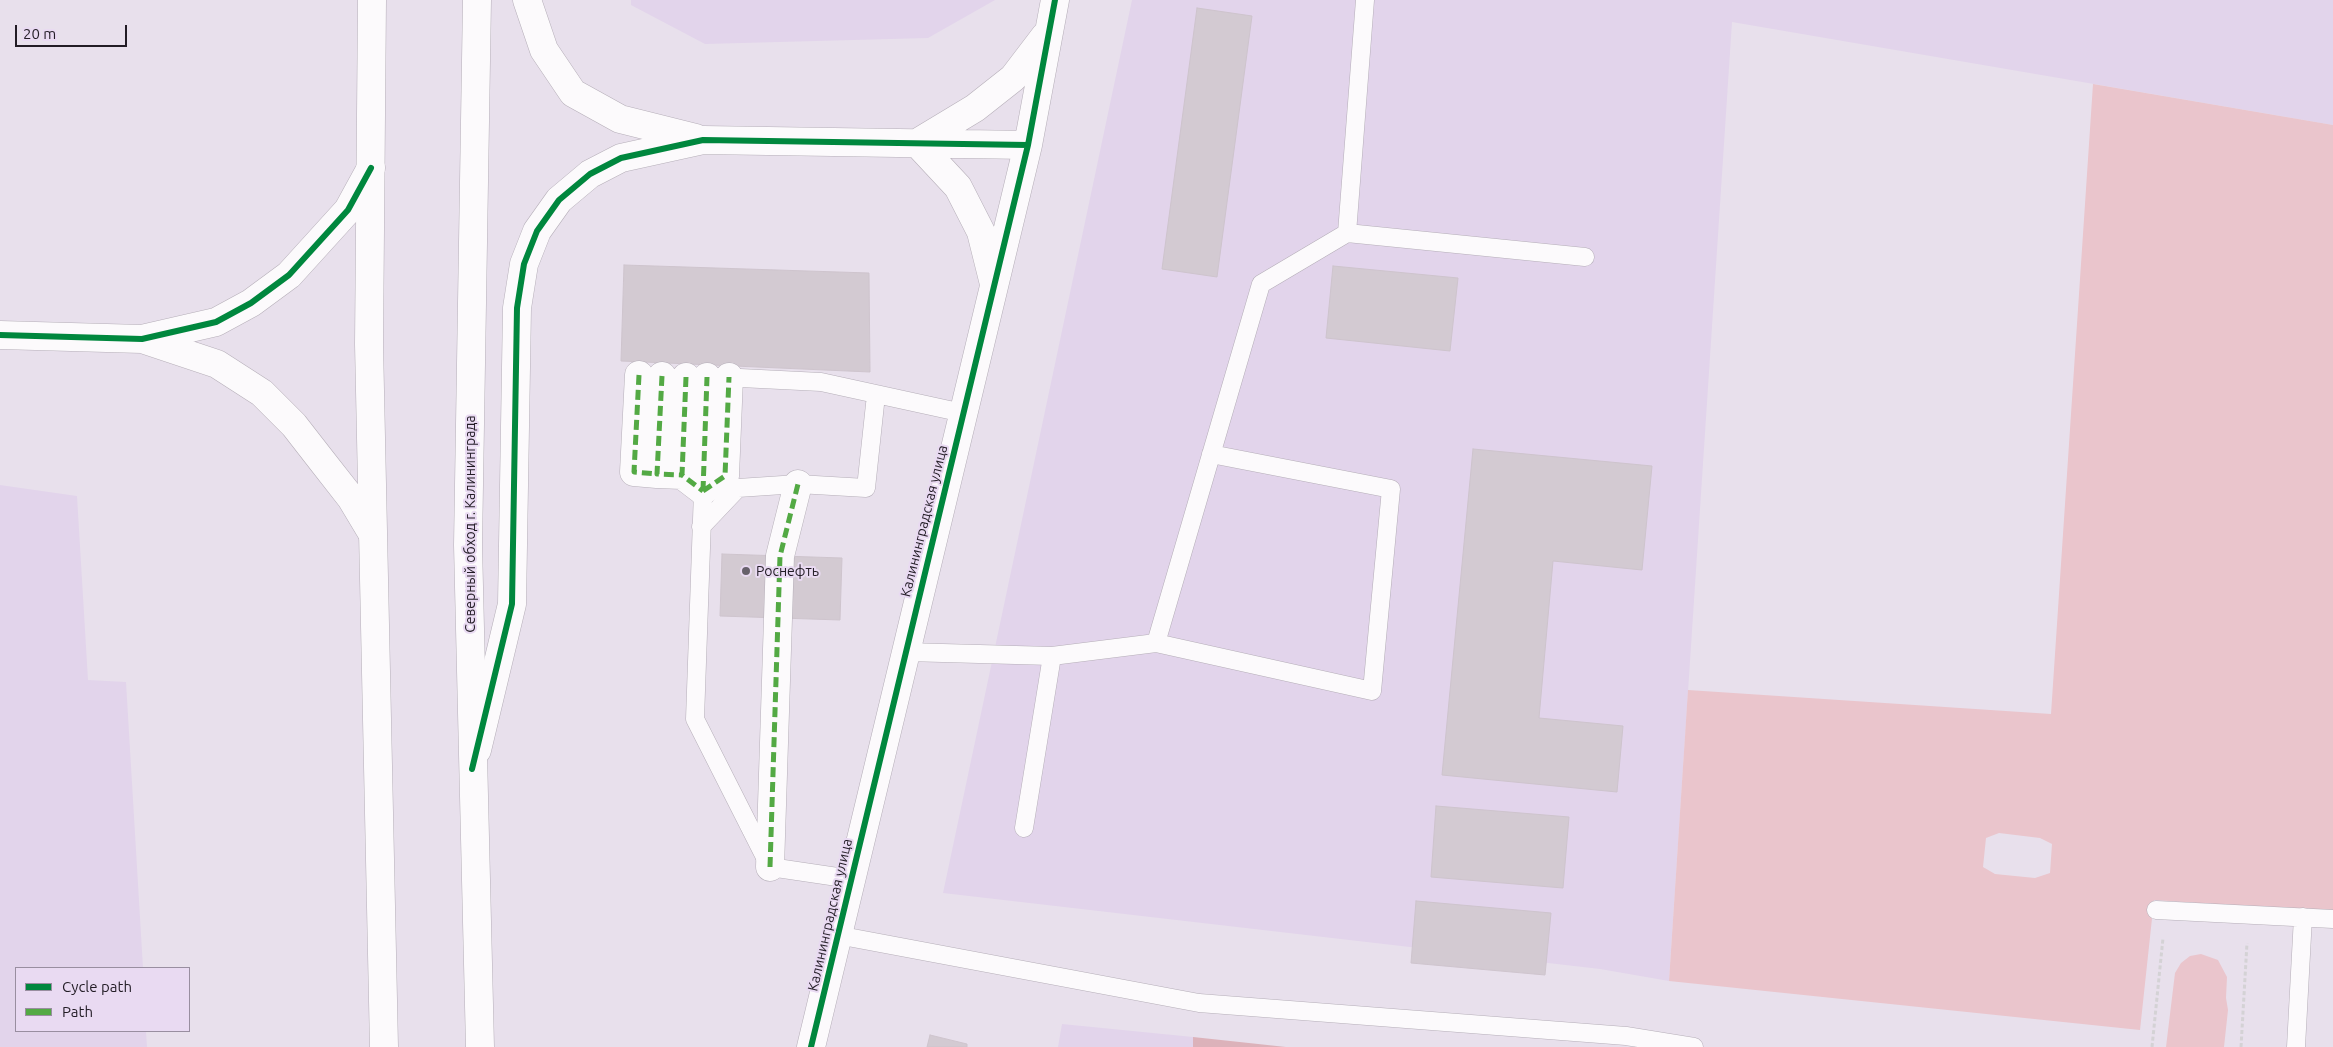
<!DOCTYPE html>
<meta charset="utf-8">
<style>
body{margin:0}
#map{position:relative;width:2333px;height:1047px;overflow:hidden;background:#e8e0ec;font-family:Ubuntu,sans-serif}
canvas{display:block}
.legend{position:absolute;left:15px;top:967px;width:175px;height:65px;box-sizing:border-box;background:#e9daf2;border:1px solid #998ea0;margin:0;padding:6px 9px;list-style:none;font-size:15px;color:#221c25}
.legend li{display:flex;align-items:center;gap:10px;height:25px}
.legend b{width:25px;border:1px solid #998ea0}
.scale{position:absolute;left:15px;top:25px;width:112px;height:22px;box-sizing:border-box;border:2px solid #221c25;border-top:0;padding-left:6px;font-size:15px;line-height:18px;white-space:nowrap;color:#221c25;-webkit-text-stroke:4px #e9daf2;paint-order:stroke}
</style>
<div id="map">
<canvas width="2333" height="1047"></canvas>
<ul class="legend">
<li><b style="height:6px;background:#00873e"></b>Cycle path</li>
<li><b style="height:6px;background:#53a944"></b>Path</li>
</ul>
<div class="scale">20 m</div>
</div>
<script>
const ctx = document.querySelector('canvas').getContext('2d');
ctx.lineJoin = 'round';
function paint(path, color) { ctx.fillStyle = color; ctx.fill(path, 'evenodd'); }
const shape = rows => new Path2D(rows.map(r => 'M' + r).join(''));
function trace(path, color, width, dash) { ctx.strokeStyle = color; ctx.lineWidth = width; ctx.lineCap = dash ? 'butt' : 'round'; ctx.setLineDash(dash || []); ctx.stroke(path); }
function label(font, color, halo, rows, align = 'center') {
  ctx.font = font + ' Ubuntu,sans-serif'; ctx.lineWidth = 4; ctx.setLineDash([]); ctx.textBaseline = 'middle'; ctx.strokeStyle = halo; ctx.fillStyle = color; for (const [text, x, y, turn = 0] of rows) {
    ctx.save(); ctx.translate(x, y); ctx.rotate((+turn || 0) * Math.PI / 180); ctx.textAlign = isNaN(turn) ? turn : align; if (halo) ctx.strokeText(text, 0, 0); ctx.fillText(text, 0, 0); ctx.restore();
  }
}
paint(shape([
 [631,0,995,0,928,38,705,44,631,5],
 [1132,0,2333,0,2333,125,1732,22,1669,981,1600,969,943,893],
 [0,485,77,496,88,680,126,682,143,968,16,968,16,1031,146,1031,147,1047,0,1047],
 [1062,1024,1193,1037,1193,1047,1058,1047]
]), '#e2d4eb');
paint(shape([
 [2093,84,2333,125,2333,912,2154,900,2140,1030,1669,981,1688,690,2051,714],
 [1999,833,2040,838,2052,844,2050,873,2035,878,1995,874,1983,867,1986,838],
 [2201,954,2218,960,2227,977,2226,998,2228,1010,2224,1047,2166,1047,2175,973,2181,963,2190,956]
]), '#eac5cc');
paint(shape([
 [1193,1037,1286,1047,1193,1047]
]), '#dcb2ba');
const building = shape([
 [1197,8,1252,16,1217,277,1162,269,1197,8],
 [624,265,869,273,870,372,621,361,624,265],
 [1333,266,1458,278,1450,351,1326,338,1333,266],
 [1473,449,1652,466,1642,570,1553,561,1539,718,1623,726,1617,792,1442,775,1473,449],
 [722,554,842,558,840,620,720,616,722,554],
 [1436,806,1569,817,1563,888,1431,877,1436,806],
 [1416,901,1551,913,1545,975,1411,963,1416,901],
 [930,1035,967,1044,967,1047,927,1047,930,1035]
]);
paint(building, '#d3cad2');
trace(building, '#cec4cd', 1);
const lane = shape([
 [1347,233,1585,257],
 [720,377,821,382,963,413],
 [703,491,695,719,770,867,851,879],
 [701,527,738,488,798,484,866,488,876,395],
 [1156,643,1372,691,1391,489,1211,454],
 [906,652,1052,656,1156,643,1261,284,1347,233,1365,0],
 [1024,828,1052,656],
 [2156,910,2333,919],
 [837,935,1199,1003,1626,1036,1694,1047],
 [2296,1047,2303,917]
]);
const street = shape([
 [639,375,634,472,657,474],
 [662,376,657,474,682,475],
 [686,377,682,475,703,491],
 [703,491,725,476,729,377],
 [703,491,707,377],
 [770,867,780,556,798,484]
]);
const secondary = shape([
 [527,0,544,50,573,93,620,119,696,138],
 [993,280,981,232,958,187,917,143,975,108,1013,78,1045,36],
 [0,335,142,339,216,322,251,303,289,275,348,210,371,168],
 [142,339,217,364,262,393,294,425,322,461,351,498,372,533],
 [477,750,512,604,517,308,524,264,537,231,559,200,590,174,621,158,703,140,1028,145],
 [811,1047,1028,145,1055,0]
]);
const highway = shape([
 [372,0,369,344,384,1047],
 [477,0,468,545,480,1047]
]);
trace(lane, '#b5aeb8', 19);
trace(street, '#b5aeb8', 29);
trace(secondary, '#b5aeb8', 29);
trace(highway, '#b5aeb8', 29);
trace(shape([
 [2152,1047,2163,938],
 [2241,1047,2247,943]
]), '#d4d2d5', 3, [4, 2.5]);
trace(lane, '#fcfafc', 18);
trace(street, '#fcfafc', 28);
trace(secondary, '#fcfafc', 28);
trace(highway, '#fcfafc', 28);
trace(shape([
 [639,375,634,472,657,474],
 [662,376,657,474,682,475],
 [686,377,682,475,703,491],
 [703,491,725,476,729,377],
 [703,491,707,377],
 [770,867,780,556,798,484]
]), '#53a944', 5, [10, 5]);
trace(shape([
 [0,335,142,339,216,322,251,303,289,275,348,210,371,168],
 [472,769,512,604,517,308,524,264,537,231,559,200,590,174,621,158,703,140,1028,145],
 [811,1047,1028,145,1055,0]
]), '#00873e', 6);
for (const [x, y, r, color] of [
 [746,571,5,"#67616b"]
]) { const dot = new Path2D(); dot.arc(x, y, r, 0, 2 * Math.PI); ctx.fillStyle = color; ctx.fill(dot); trace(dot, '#e9daf2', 2); }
label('14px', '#221c25', '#e9daf2', [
 ["Калининградская улица",924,521,-76],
 ["Северный обход г. Калининграда",470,524,-90],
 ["Калининградская улица",830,915,-77]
]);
label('14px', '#221c25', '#e9daf2', [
 ["Роснефть",756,571]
], 'left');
</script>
